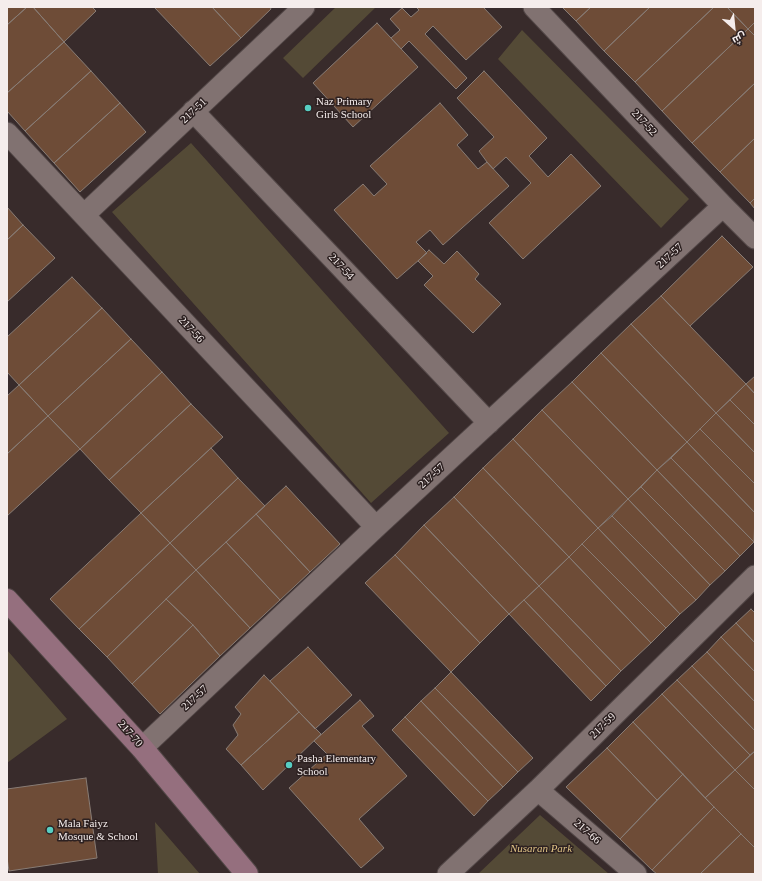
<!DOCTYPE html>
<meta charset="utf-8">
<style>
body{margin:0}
#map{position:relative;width:762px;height:881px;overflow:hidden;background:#382b2b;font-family:"Times New Roman",Cairo,serif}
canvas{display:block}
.frame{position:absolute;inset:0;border:8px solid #f5edec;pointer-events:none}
.north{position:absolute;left:714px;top:8px;width:40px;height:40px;-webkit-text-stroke:3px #2d2121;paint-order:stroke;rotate:153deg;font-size:11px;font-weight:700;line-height:16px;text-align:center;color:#f5edec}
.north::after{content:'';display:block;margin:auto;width:14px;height:18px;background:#f5edec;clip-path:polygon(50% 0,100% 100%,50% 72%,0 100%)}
</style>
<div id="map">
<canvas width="762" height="881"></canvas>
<div class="frame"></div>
<div class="north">ش</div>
</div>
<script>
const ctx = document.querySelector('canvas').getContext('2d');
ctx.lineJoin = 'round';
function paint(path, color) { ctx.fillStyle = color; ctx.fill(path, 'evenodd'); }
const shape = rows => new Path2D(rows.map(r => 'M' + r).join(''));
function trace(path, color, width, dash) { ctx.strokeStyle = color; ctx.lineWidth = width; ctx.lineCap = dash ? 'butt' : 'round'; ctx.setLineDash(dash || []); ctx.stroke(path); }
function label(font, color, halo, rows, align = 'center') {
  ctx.font = font + ' "Times New Roman",serif'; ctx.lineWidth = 3; ctx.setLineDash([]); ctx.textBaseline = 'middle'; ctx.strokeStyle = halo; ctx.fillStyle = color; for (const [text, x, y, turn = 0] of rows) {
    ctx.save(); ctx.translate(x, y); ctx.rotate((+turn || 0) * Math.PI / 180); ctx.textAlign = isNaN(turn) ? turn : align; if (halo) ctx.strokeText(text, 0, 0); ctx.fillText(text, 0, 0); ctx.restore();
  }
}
paint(shape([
 [336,7,376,7,303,78,283,58],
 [522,30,689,199,661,228,498,59],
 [191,143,449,433,371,503,112,212],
 [7,650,67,719,7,763],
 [540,815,609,874,478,874],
 [155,822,200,874,158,874]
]), '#544a36');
const building = shape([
 [7,7,27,7,7,25,7,7],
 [27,7,33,7,64,42,7,93,7,25,27,7],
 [33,7,92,7,96,11,64,42,33,7],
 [154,7,212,7,241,38,210,66,154,7],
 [212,7,270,7,271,9,241,38,212,7],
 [416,7,483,7,502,27,466,60,433,26,425,34,467,78,456,89,409,41,401,49,391,38,400,30,390,19,402,8,411,17,419,10,416,7],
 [562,7,591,7,576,21,562,7],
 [591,7,650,7,604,51,576,21,591,7],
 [650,7,714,7,635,82,604,51,650,7],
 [714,7,727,7,748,29,662,111,635,82,714,7],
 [727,7,755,7,755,22,748,29,727,7],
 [755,22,755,36,748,29,755,22],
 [377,23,418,67,353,127,313,83,377,23],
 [748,29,755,36,755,83,692,143,662,111,748,29],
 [64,42,91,71,25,131,7,111,7,93,64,42],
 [91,71,120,103,54,163,25,131,91,71],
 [484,71,547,138,529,156,548,177,571,154,601,186,523,259,489,223,531,183,506,157,493,169,487,162,479,151,494,137,457,98,484,71],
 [755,83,755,138,720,172,692,143,755,83],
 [120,103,146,132,80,192,54,163,120,103],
 [440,103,468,135,457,145,478,169,487,162,509,186,443,245,430,230,416,242,427,253,397,279,334,210,363,184,374,196,387,184,370,166,440,103],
 [755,138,755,198,750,203,720,172,755,138],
 [755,198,755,209,750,203,755,198],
 [7,207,23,225,7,240,7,207],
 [23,225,55,258,7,302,7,240,23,225],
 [722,236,753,267,690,326,661,296,722,236],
 [429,250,444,264,457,251,479,274,475,279,501,304,473,333,424,285,433,276,418,261,429,250],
 [72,277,102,308,19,385,7,372,7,337,72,277],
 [661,296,746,384,716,413,631,324,661,296],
 [102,308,131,339,48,416,19,385,102,308],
 [631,324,716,413,687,442,601,353,631,324],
 [131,339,162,372,80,449,48,416,131,339],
 [601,353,687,442,657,470,572,382,601,353],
 [162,372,191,404,109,480,80,449,162,372],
 [755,376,755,394,746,384,755,376],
 [572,382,657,470,628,499,542,410,572,382],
 [746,384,755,394,755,425,730,400,746,384],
 [19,385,48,416,7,454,7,396,19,385],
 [730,400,755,425,755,453,716,413,730,400],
 [191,404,223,437,141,513,109,480,191,404],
 [542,410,628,499,598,528,513,439,542,410],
 [716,413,755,453,755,484,700,429,716,413],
 [48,416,80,449,7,516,7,454,48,416],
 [700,429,755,484,755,513,687,442,700,429],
 [513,439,598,528,569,557,483,468,513,439],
 [687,442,755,513,754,542,671,458,687,442],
 [211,448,238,478,170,543,141,513,211,448],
 [671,458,754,542,740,556,657,470,671,458],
 [483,468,569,557,539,586,454,497,483,468],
 [657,470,740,556,725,571,641,487,657,470],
 [238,478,265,506,196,570,170,543,238,478],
 [286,486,340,544,310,572,256,514,286,486],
 [641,487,725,571,710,585,628,499,641,487],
 [454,497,539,586,509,614,424,525,454,497],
 [628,499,710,585,696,600,612,516,628,499],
 [141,513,170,543,79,629,50,599,141,513],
 [256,514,310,572,280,600,226,542,256,514],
 [612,516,696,600,680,614,598,528,612,516],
 [424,525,509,614,480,643,395,555,424,525],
 [598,528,680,614,666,628,582,544,598,528],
 [226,542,280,600,250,628,196,570,226,542],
 [170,543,196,570,107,657,79,629,170,543],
 [582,544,666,628,651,643,569,557,582,544],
 [395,555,480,643,451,672,365,583,395,555],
 [569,557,651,643,621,671,539,586,569,557],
 [196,570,250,628,220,656,193,625,166,599,196,570],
 [539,586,621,671,606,686,524,600,539,586],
 [166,599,193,625,132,684,107,657,166,599],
 [524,600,606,686,591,701,509,614,524,600],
 [751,609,755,613,755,643,736,623,751,609],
 [736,623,755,643,755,672,721,637,736,623],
 [193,625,220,656,160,714,132,684,193,625],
 [721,637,755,672,755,702,707,652,721,637],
 [308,647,352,695,315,729,270,681,308,647],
 [707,652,755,702,755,731,692,666,707,652],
 [692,666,755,731,755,751,750,755,677,680,692,666],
 [451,672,533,758,518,772,435,688,451,672],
 [264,675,299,712,241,765,226,749,238,735,233,725,241,714,235,707,264,675],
 [677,680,750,755,735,770,662,694,677,680],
 [435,688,518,772,503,787,421,701,435,688],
 [662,694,735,770,705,798,633,722,662,694],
 [360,700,374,716,362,726,407,776,359,819,384,848,361,868,289,788,327,754,314,741,360,700],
 [421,701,503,787,488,801,405,717,421,701],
 [299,712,321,734,263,790,241,765,299,712],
 [405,717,488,801,474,816,392,730,405,717],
 [633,722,683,774,657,800,607,748,633,722],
 [607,748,657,800,620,839,566,787,607,748],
 [755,751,755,790,735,770,755,751],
 [735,770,755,790,755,848,705,798,735,770],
 [683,774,714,807,652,870,620,839,683,774],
 [86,778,97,858,9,871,7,858,7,789,86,778],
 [714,807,741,834,700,874,657,874,652,870,714,807],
 [741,834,755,848,755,874,700,874,741,834]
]);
paint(building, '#6e4c37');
trace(building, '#887c75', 1);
const street = shape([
 [534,7,723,206,755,238],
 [193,111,489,423],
 [7,133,376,527],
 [84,215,304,7],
 [142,748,376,527,723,206],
 [538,790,636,874],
 [448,874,538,790,755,576]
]);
const secondary = shape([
 [7,600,142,748,247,874]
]);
trace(street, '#524747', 23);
trace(secondary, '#524747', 24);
trace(street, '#817271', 21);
trace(secondary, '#956f7e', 22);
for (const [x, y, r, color] of [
 [308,108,4,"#57cec2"],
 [289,765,4,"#57cec2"],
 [50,830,4,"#57cec2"]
]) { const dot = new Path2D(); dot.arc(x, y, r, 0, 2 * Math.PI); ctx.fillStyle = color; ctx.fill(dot); trace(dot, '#2d2121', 1.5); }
label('11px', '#f5edec', '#2d2121', [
 ["Naz Primary",316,102],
 ["Girls School",316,115],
 ["Pasha Elementary",297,759],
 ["School",297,772],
 ["Mala Faiyz",58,824],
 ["Mosque & School",58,837]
], 'left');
label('11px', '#f5edec', '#2d2121', [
 ["217-51",194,111,-43],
 ["217-52",644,123,47],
 ["217-57",670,256,-43],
 ["217-54",341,267,47],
 ["217-56",191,330,47],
 ["217-57",432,476,-43],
 ["217-57",195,698,-43],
 ["217-59",603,726,-45],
 ["217-70",130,734,48],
 ["217-66",587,832,41]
]);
label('italic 11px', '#dfc385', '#2d2121', [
 ["Nusaran Park",541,849]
]);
</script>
